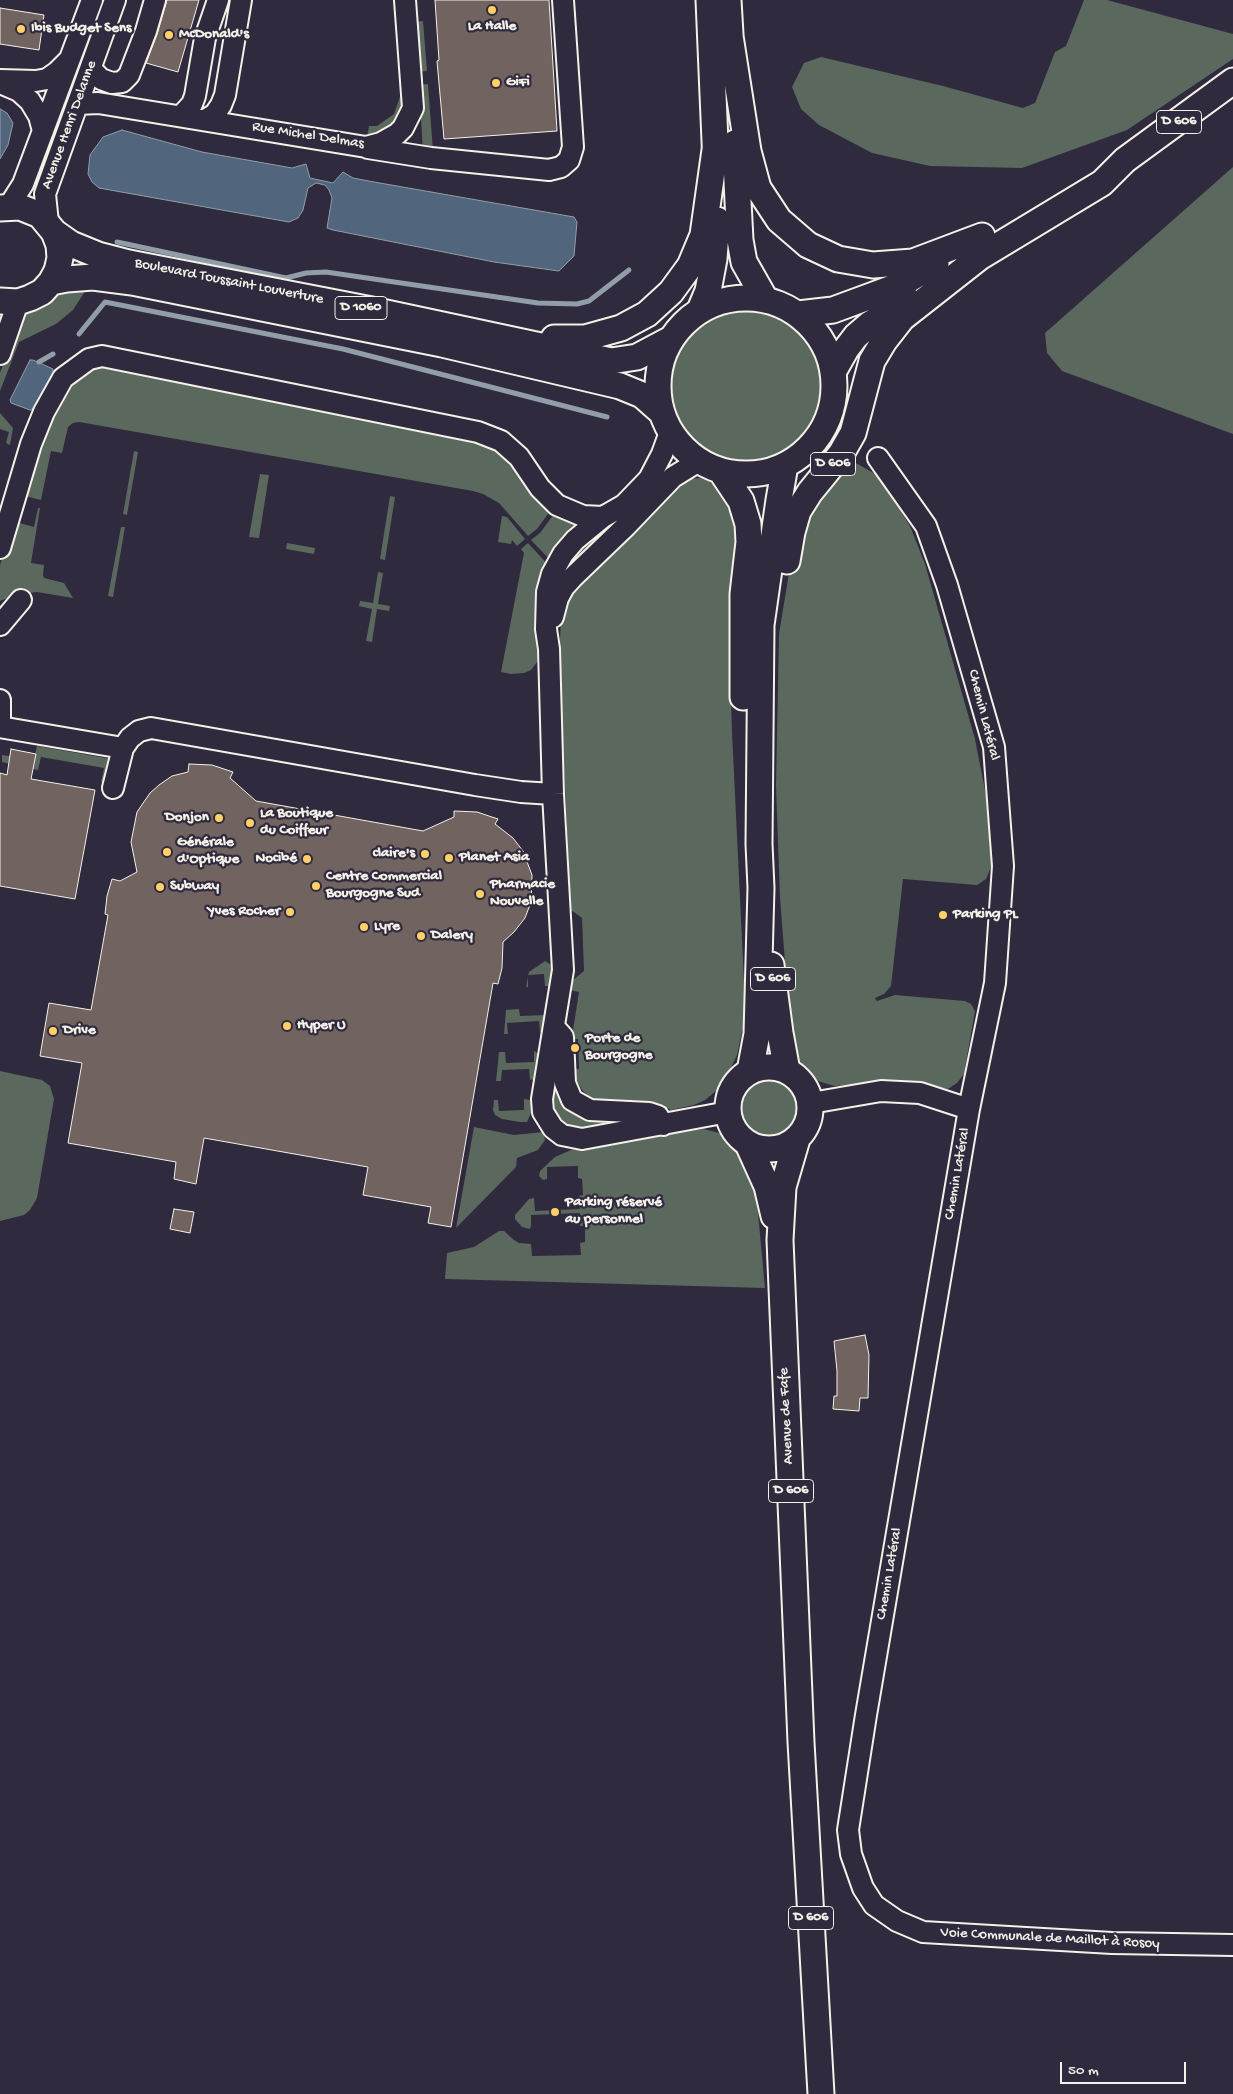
<!DOCTYPE html>
<meta charset="utf-8">
<style>
body{margin:0}
#map{position:relative;width:1233px;height:2094px;overflow:hidden;background:#2f2a3d;font-family:"Gochi Hand",sans-serif}
canvas{display:block}
.scale{position:absolute;left:1060px;top:2062px;width:126px;height:22px;box-sizing:border-box;border:2px solid #f4f1e8;border-top:0;padding-left:6px;font-size:15px;line-height:18px;white-space:nowrap;color:#f4f1e8;-webkit-text-stroke:4px #2f2a3d;paint-order:stroke}
</style>
<div id="map">
<canvas width="1233" height="2094"></canvas>
<div class="scale">50 m</div>
</div>
<script>
const ctx = document.querySelector('canvas').getContext('2d');
ctx.lineJoin = 'round';
function paint(path, color) { ctx.fillStyle = color; ctx.fill(path, 'evenodd'); }
const shape = rows => new Path2D(rows.map(r => 'M' + r).join(''));
function trace(path, color, width, dash) { ctx.strokeStyle = color; ctx.lineWidth = width; ctx.lineCap = dash ? 'butt' : 'round'; ctx.setLineDash(dash || []); ctx.stroke(path); }
function label(font, color, halo, rows, align = 'center') {
  ctx.font = font + ' "Gochi Hand",sans-serif'; ctx.lineWidth = 4.5; ctx.setLineDash([]); ctx.textBaseline = 'middle'; ctx.strokeStyle = halo; ctx.fillStyle = color; for (const [text, x, y, turn = 0] of rows) {
    ctx.save(); ctx.translate(x, y); ctx.rotate((+turn || 0) * Math.PI / 180); ctx.textAlign = isNaN(turn) ? turn : align; if (halo) ctx.strokeText(text, 0, 0); ctx.fillText(text, 0, 0); ctx.restore();
  }
}
paint(shape([
 [1084,0,1107,0,1233,34,1233,59,1127,130,1022,168,930,166,872,153,819,125,801,109,792,87,804,63,821,57,943,86,1023,108,1035,103,1055,52,1066,46],
 [423,21,427,71,418,72,414,22],
 [428,84,433,151,423,152,419,85],
 [402,91,407,114,375,141,229,118,229,114,367,138,369,126,377,126,394,114],
 [1233,167,1233,434,1062,371,1047,353,1045,333],
 [87,288,73,310,56,324,19,342,0,391,0,373,14,333,26,312,55,294],
 '666 387a79 79 0 1 1 158 0a79 79 0 1 1-158 0Z',
 [103,367,112,367,480,443,493,448,509,461,550,511,537,529,528,536,499,503,483,494,473,491,79,422,73,423,68,427,62,453,51,451,41,500,21,495,40,438,69,384,91,370],
 [0,413,13,428,10,445,6,443,9,432,0,429],
 [134,451,138,452,127,515,123,514],
 [847,458,879,476,910,526,925,564,975,739,991,821,993,858,992,865,986,879,977,885,903,879,891,986,884,994,875,998,877,1001,895,995,965,1001,971,1004,975,1011,964,1074,957,1083,948,1089,902,1082,834,1086,818,1081,806,1070,797,1056,790,1026,780,898,776,786,779,634,789,573,801,528],
 [260,474,269,475,259,538,249,537],
 [700,478,709,481,724,492,738,529,729,631,732,732,745,1002,744,1023,737,1055,727,1076,716,1091,705,1100,694,1105,671,1110,650,1101,600,1101,591,1098,582,1090,574,1075,574,1069,579,1069,578,1039,575,1039,573,1030,579,992,570,990,573,980,584,971,582,918,571,910,559,667,561,615,567,594,666,492,688,479],
 [390,496,395,497,385,560,380,559],
 [18,503,16,522,34,527,38,508,40,508,31,563,44,565,43,575,44,578,64,583,73,598,37,592,15,595,0,601,0,565],
 [554,514,582,522,552,562,531,540,540,533],
 [502,516,507,517,525,539,517,546,512,540,511,544,498,542],
 [626,517,567,576,559,569,601,527],
 [121,527,125,527,113,597,108,596],
 [287,543,315,548,314,554,286,549],
 [528,543,550,567,540,658,531,670,524,673,511,674,501,672,524,553,521,549],
 [378,572,383,573,378,604,390,606,389,611,377,609,372,642,366,641,372,609,359,606,360,601,373,603],
 [37,746,112,759,109,779,101,782,104,768,41,757,38,770,2,762,2,755,34,760],
 [545,961,553,966,549,986,545,986,544,974,528,975,528,987,526,987,529,972],
 [545,1003,548,1003,543,1033,540,1032,539,1021,507,1023,508,1034,504,1034,506,1010,519,1009,520,1016,545,1015],
 [534,1051,539,1054,535,1079,530,1080,529,1069,502,1070,501,1081,496,1081,499,1052,505,1052,506,1063,534,1062],
 [0,1071,42,1080,50,1086,54,1099,37,1198,30,1210,24,1215,0,1221],
 '739 1108a31 31 0 1 1 62 0a31 31 0 1 1-62 0Z',
 [554,1085,568,1104,615,1121,616,1124,615,1126,577,1129,567,1125,555,1112,551,1103],
 [524,1099,530,1100,534,1106,527,1122,520,1122,502,1119,495,1115,493,1110,494,1100,498,1100,499,1111,524,1110],
 [474,1127,514,1135,543,1132,545,1140,538,1150,517,1158,516,1167,456,1228],
 [704,1129,719,1133,732,1142,741,1153,753,1184,757,1202,765,1288,445,1279,447,1253,474,1247,499,1231,504,1231,514,1240,519,1243,531,1244,532,1256,581,1255,580,1243,585,1242,585,1226,580,1226,580,1213,531,1215,531,1227,529,1229,522,1227,515,1219,515,1215,529,1199,534,1198,535,1211,580,1209,579,1196,583,1195,582,1179,578,1178,578,1166,547,1167,547,1179,543,1180,539,1176,540,1171,555,1157,571,1150,671,1133]
]), '#5a685e');
const water = shape([
 [0,109,7,113,13,123,8,145,0,159,0,109],
 [122,130,202,152,292,168,306,164,310,178,333,183,343,172,353,178,374,182,574,217,577,222,574,256,559,271,494,262,333,230,327,228,332,198,329,190,325,185,316,183,308,188,303,210,298,218,289,222,99,188,92,182,88,174,90,155,103,137,122,130],
 [30,360,33,360,53,369,53,373,32,410,30,410,11,403,10,400,30,360]
]);
paint(water, '#51667c');
trace(water, '#929ea7', 1);
trace(shape([
 [117,242,286,278,306,273,326,272,538,303,577,304,589,301,629,270],
 [79,334,105,302,343,349,607,417],
 [39,362,53,354]
]), '#929ea7', 5);
const building = shape([
 [167,0,199,0,178,72,146,63,157,34,167,0],
 [435,0,549,0,557,131,444,139,437,61,439,60,435,0],
 [0,8,44,15,39,50,0,44,0,8],
 [11,749,36,754,31,779,95,790,75,899,0,886,0,773,7,775,11,749],
 [189,764,212,765,233,772,230,778,256,801,423,831,454,817,454,811,477,812,498,819,495,824,513,838,523,851,532,875,531,902,525,918,514,932,503,942,502,968,498,984,493,983,451,1227,428,1223,431,1207,363,1195,368,1167,204,1138,196,1184,174,1179,176,1162,68,1143,82,1063,40,1056,49,1003,91,1010,108,915,105,914,107,896,112,879,120,881,137,872,131,842,137,812,150,793,159,785,172,776,188,772,189,764],
 [174,1209,194,1212,190,1233,170,1229,174,1209],
 [865,1335,869,1355,868,1398,860,1398,859,1411,833,1409,834,1396,837,1396,837,1371,834,1341,865,1335]
]);
paint(building, '#71635f');
trace(building, '#f4f1e8', 1);
const minor = shape([
 [91,69,101,79,112,83,122,82,129,75,146,31,155,0],
 [0,80,36,81,47,79,57,72,68,61],
 [0,83,19,91,30,101,39,116,43,131],
 [78,104,98,103,366,147,381,143,397,134,403,128,413,108,405,0],
 [181,116,192,104,195,96,205,38,218,0],
 [205,120,215,114,221,105,225,95,241,0],
 [368,148,431,158,549,170,561,167,569,160,573,147,563,0],
 [9,206,23,184,92,0],
 [48,223,45,194,115,0],
 [0,354,18,302],
 [670,432,662,454,649,479,624,505,603,517,575,540,563,554,552,574,547,592,546,629,549,649,553,794,563,970,542,1099,543,1112,553,1128,562,1135,582,1139,728,1112],
 [878,458,926,526,947,585,994,747,1003,866,995,983,969,1109,866,1715,848,1830,851,1854,863,1888,874,1905,897,1921,923,1932,1112,1943,1233,1945],
 [0,548,31,444,44,412,63,378,89,359,102,356,478,432,501,441,519,457,540,488,557,505,583,516,603,517],
 [553,617,558,598,564,587,573,577,626,526,673,477,699,461],
 [0,625,21,600],
 [0,700,0,723],
 [0,727,123,748,130,738,139,731,151,728,475,785,521,792,553,794],
 [113,788,123,748],
 [555,1028,563,1037,565,1083,572,1100,590,1110,649,1113,658,1116,663,1125],
 [811,1103,881,1091,920,1093,969,1109]
]);
const major = shape([
 [709,0,716,165],
 [728,0,731,51],
 [730,36,748,151,758,188,779,220,808,245,838,259,873,265,913,262,982,236],
 [735,143,740,240,744,262,765,299],
 [0,208,20,207,40,215,54,232,59,245,60,258,57,271,51,282,42,292,30,298,18,302,0,301],
 [54,232,71,244,98,255,129,263,377,311,611,361,637,357,669,340],
 [968,264,1102,183,1125,160,1233,81],
 [51,282,67,279,93,277,132,282,442,344,620,386,642,395,660,411],
 '658 386a88 88 0 1 1 176 0a88 88 0 1 1-176 0Z',
 [700,310,708,291,714,259,717,220],
 [798,314,833,310,898,286,936,263],
 [554,338,585,338,621,328,647,314,671,292,690,266,703,235,715,150],
 [833,372,846,349,856,336,870,324,909,301],
 [721,471,741,501,748,524,749,542,743,594,743,697],
 [787,561,792,532,798,511,810,492,841,454,853,433,872,361,884,341,902,318,981,256],
 [771,965,780,1033,787,1071],
 '728 1108a41 41 0 1 1 82 0a41 41 0 1 1-82 0Z',
 [750,1071,757,1034,761,888,759,844,761,625,779,500,785,465],
 [797,1139,783,1187,780,1240,801,1742,821,2094],
 [748,1144,767,1186,774,1216]
]);
trace(minor, '#f4f1e8', 24);
trace(major, '#f4f1e8', 29);
trace(minor, '#2f2a3d', 20);
trace(major, '#2f2a3d', 25);
for (const [x, y, r, color] of [
 [492,10,5,"#ffd166"],
 [21,29,5,"#ffd166"],
 [169,35,5,"#ffd166"],
 [496,83,5,"#ffd166"],
 [219,818,5,"#ffd166"],
 [250,823,5,"#ffd166"],
 [167,852,5,"#ffd166"],
 [425,854,5,"#ffd166"],
 [449,858,5,"#ffd166"],
 [307,859,5,"#ffd166"],
 [316,886,5,"#ffd166"],
 [160,887,5,"#ffd166"],
 [480,894,5,"#ffd166"],
 [290,912,5,"#ffd166"],
 [943,915,5,"#ffd166"],
 [364,927,5,"#ffd166"],
 [421,936,5,"#ffd166"],
 [287,1026,5,"#ffd166"],
 [53,1031,5,"#ffd166"],
 [575,1048,5,"#ffd166"],
 [555,1212,5,"#ffd166"]
]) { const dot = new Path2D(); dot.arc(x, y, r, 0, 2 * Math.PI); ctx.fillStyle = color; ctx.fill(dot); trace(dot, '#2f2a3d', 2); }
for (const [x, y, w] of [
 [1179,122,45],
 [361,308,52],
 [833,464,45],
 [773,979,45],
 [791,1491,45],
 [811,1918,45]
]) { const box = new Path2D(); box.roundRect(x - w / 2, y - 11.5, w, 23, 4); ctx.fillStyle = '#2f2a3d'; ctx.fill(box); trace(box, '#f4f1e8', 1); }
label('bold 14px', '#f4f1e8', null, [
 ["D 606",1179,122],
 ["D 1060",361,308],
 ["D 606",833,464],
 ["D 606",773,979],
 ["D 606",791,1491],
 ["D 606",811,1918]
]);
label('bold 15px', '#f4f1e8', '#2f2a3d', [
 ["La Halle",492,27,"center"],
 ["Ibis Budget Sens",31,29],
 ["McDonald's",179,35],
 ["GiFi",506,83],
 ["La Boutique",260,814],
 ["du Coiffeur",260,831],
 ["Donjon",209,818,"right"],
 ["Générale",177,843],
 ["d'Optique",177,860],
 ["claire's",415,854,"right"],
 ["Planet Asia",459,858],
 ["Nocibé",297,859,"right"],
 ["Centre Commercial",326,877],
 ["Bourgogne Sud",326,894],
 ["Pharmacie",490,885],
 ["Nouvelle",490,902],
 ["Subway",170,887],
 ["Yves Rocher",280,912,"right"],
 ["Parking PL",953,915],
 ["Lyre",374,927],
 ["Dalery",431,936],
 ["Hyper U",297,1026],
 ["Drive",63,1031],
 ["Porte de",585,1039],
 ["Bourgogne",585,1056],
 ["Parking réservé",565,1203],
 ["au personnel",565,1220]
], 'left');
label('15px', '#f4f1e8', '#2f2a3d', [
 ["Avenue Henri Delanne",70,125,-70],
 ["Rue Michel Delmas",308,136,9],
 ["Boulevard Toussaint Louverture",229,282,11],
 ["Chemin Latéral",983,715,76],
 ["Chemin Latéral",958,1174,-80],
 ["Avenue de Fafe",787,1416,-93],
 ["Chemin Latéral",890,1574,-80],
 ["Voie Communale de Maillot à Rosoy",1050,1939,3]
]);
</script>
